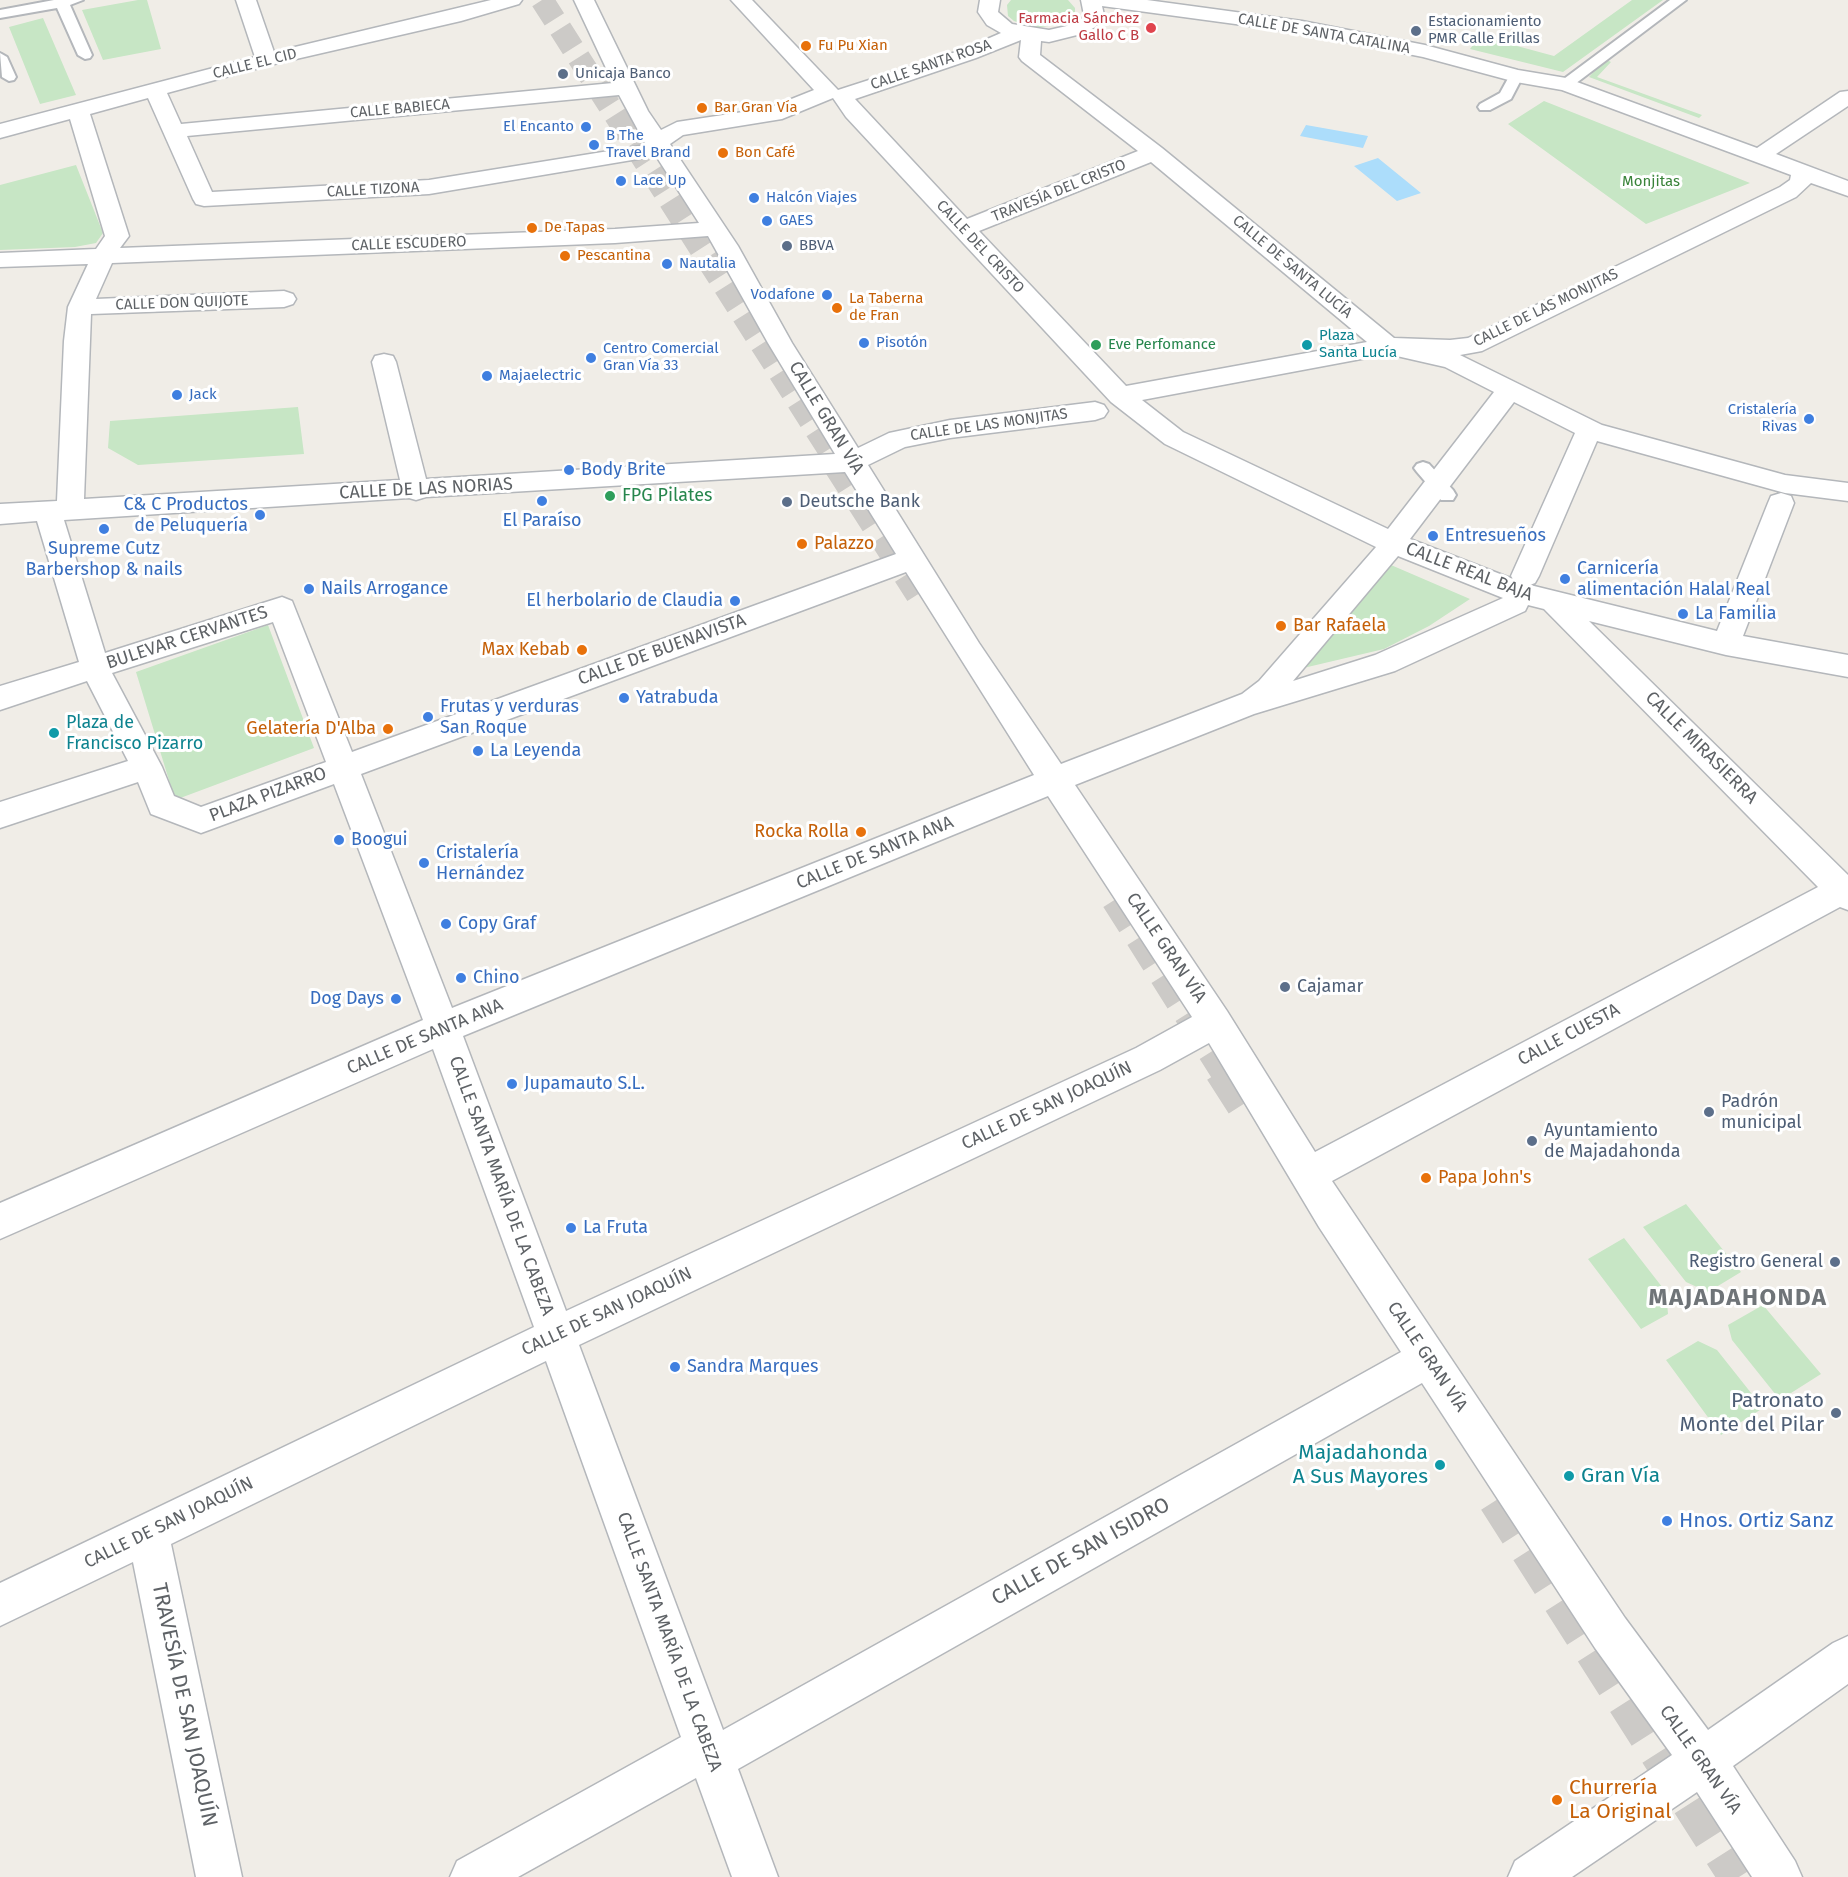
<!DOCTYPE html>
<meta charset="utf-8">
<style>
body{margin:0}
canvas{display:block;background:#f0ede7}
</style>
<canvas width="1848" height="1877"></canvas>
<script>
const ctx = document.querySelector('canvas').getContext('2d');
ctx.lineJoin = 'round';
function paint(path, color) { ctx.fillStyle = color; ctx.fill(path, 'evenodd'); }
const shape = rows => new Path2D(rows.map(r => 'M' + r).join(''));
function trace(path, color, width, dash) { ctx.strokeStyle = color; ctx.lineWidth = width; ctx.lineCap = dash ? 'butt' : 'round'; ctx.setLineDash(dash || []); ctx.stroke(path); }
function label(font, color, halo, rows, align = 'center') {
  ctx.font = font + ' "Fira Sans",sans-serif'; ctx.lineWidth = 6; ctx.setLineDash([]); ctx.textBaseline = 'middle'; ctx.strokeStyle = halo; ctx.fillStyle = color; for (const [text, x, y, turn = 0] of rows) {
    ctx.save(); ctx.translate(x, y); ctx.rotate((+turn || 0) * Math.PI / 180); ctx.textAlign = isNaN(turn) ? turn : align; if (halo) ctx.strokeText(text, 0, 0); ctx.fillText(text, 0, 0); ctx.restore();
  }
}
paint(shape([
 [138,0,147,0,161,49,103,60,82,10],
 [1011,0,1068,0,1075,8,1075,15,1064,24,1033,28,1014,21,1008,16,1007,5],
 [1632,0,1663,0,1563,72,1470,49,1480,36,1554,56],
 [43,18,76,95,40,104,9,27],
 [1605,59,1611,62,1597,77,1702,115,1699,118,1589,77],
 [1544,101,1750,183,1646,224,1508,124],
 [76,165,103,233,96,243,75,247,0,250,0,185],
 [298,407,304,454,138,465,108,448,110,421],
 [1391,565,1470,599,1429,626,1384,649,1295,670],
 [268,625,314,748,175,800,136,672],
 [1686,1204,1741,1272,1708,1292,1686,1282,1643,1227],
 [1624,1238,1666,1292,1668,1314,1641,1329,1588,1259],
 [1763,1305,1821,1374,1780,1400,1732,1340,1728,1325],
 [1698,1341,1717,1350,1763,1408,1721,1435,1666,1360]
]), '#c7e6c5');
paint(shape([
 [1306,125,1368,136,1363,148,1300,136],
 [1378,158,1421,193,1397,201,1354,166]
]), '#acddfb');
trace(shape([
 [542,0,836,461]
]), '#cccac7', 23, [23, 11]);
trace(shape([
 [835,460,920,593],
 [1116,899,1225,1071]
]), '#cccac7', 30, [30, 15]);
trace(shape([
 [1224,1069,1256,1119],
 [1498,1499,1739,1877]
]), '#cccac7', 40, [40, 20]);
const lane = shape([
 [54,0,83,0,70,5,92,55,90,58,85,59,78,55,57,8,0,18,0,10,54,0],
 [1670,0,1686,0,1571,87,1561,87,1559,84,1561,81,1670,0],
 [0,53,7,57,16,77,14,80,9,81,2,77,0,53],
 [1516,72,1523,76,1511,99,1490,110,1480,110,1478,107,1480,104,1500,93,1511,73,1516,72],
 [1423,462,1429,464,1453,490,1456,495,1453,500,1441,500,1417,472,1414,468,1417,464,1423,462]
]);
const street = shape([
 [236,0,256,0,274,52,491,0,522,0,519,4,461,21,270,65,167,93,181,124,613,83,574,0,594,0,648,111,661,130,677,122,769,108,814,90,731,0,752,0,838,90,962,50,1001,33,987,25,978,12,980,0,1000,0,998,12,1012,24,1049,30,1071,25,1081,19,1084,15,1081,0,1147,0,1302,21,1425,45,1518,70,1566,78,1757,148,1840,92,1848,91,1848,106,1776,154,1848,181,1848,196,1811,183,1796,197,1482,351,1460,355,1602,425,1785,475,1848,483,1848,501,1785,493,1597,441,1539,576,1535,583,1530,585,1717,631,1768,503,1771,496,1781,493,1791,496,1794,503,1743,636,1848,655,1848,677,1726,655,1589,621,1848,875,1848,910,1840,907,1332,1181,1625,1618,1708,1730,1833,1643,1848,1636,1848,1684,1733,1766,1795,1861,1802,1877,1752,1877,1697,1792,1572,1877,1508,1877,1515,1861,1672,1755,1595,1648,1422,1383,738,1769,778,1877,732,1877,696,1778,518,1877,450,1877,457,1861,681,1737,546,1361,171,1544,242,1877,196,1877,133,1562,0,1626,0,1583,534,1327,433,1049,0,1239,0,1203,423,1020,334,784,201,833,151,814,138,782,0,828,0,802,128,761,87,681,0,710,0,686,79,662,37,521,0,524,0,504,57,501,64,341,68,307,88,264,0,267,0,253,96,249,105,236,70,119,0,138,0,124,255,57,236,0],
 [1102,6,1302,33,1423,57,1516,82,1562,90,1791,175,1790,180,1780,187,1468,338,1450,340,1394,338,1162,148,1040,55,1041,41,1049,42,1085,33,1095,27,1104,15,1102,6],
 [1021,40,1019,57,1022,61,1138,151,967,219,855,99,976,58,1021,40],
 [619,95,646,145,429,180,212,192,187,136,619,95],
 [148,98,193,199,196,204,204,206,429,194,656,156,699,223,615,229,120,248,129,236,90,114,148,98],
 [833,98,846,117,1111,402,1165,444,1376,547,1259,681,1242,694,1061,764,979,643,868,465,905,447,950,438,1095,420,1104,417,1108,411,1104,405,1095,402,950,420,889,433,858,448,792,343,738,246,670,144,683,135,782,119,833,98],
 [1151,162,1367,342,1126,386,979,231,1151,162],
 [708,236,768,343,835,454,426,479,396,362,393,356,384,354,375,356,372,362,400,480,84,499,91,314,284,307,293,304,296,299,293,294,284,291,96,299,112,263,615,243,708,236],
 [1388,354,1445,367,1494,392,1388,529,1183,432,1142,400,1388,354],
 [1514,402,1575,433,1511,576,1513,579,1410,539,1514,402],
 [845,472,896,554,352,752,292,601,282,597,105,653,64,520,409,498,416,500,426,497,845,472],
 [1398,556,1503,598,1375,655,1293,681,1398,556],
 [906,572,1034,775,452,1008,361,774,906,572],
 [1528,605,1544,609,1818,887,1315,1152,1227,1011,1075,785,1254,714,1395,671,1525,611,1528,605],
 [273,622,326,762,201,807,174,796,162,767,112,673,273,622],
 [1048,796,1192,1017,1136,1048,566,1311,463,1036,1048,796],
 [1209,1043,1319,1227,1401,1352,723,1730,579,1345,1160,1070,1209,1043]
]);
trace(lane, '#b4b7bb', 4);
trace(street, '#b4b7bb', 3);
paint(lane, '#fff');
paint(street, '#fff');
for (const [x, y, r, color] of [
 [1151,28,6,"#e0444e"],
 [1416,31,6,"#5c6f8a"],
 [806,46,6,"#e8710a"],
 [563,74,6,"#5c6f8a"],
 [702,108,6,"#e8710a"],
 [586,127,6,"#3f7fe0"],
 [594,145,6,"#3f7fe0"],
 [723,153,6,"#e8710a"],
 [621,181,6,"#3f7fe0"],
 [754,198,6,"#3f7fe0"],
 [767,221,6,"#3f7fe0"],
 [532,228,6,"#e8710a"],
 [787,246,6,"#5c6f8a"],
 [565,256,6,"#e8710a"],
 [667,264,6,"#3f7fe0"],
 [827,295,6,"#3f7fe0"],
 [837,308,6,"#e8710a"],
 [864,343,6,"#3f7fe0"],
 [1096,345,6,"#2e9e5b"],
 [1307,345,6,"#0f9aa8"],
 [591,358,6,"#3f7fe0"],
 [487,376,6,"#3f7fe0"],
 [177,395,6,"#3f7fe0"],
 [1809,419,6,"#3f7fe0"],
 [569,470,6,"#3f7fe0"],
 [610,496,6,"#2e9e5b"],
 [542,501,6,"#3f7fe0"],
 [787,502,6,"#5c6f8a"],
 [260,515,6,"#3f7fe0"],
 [104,529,6,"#3f7fe0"],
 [1433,536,6,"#3f7fe0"],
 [802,544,6,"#e8710a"],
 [1565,579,6,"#3f7fe0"],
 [309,589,6,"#3f7fe0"],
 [735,601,6,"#3f7fe0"],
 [1683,614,6,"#3f7fe0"],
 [1281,626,6,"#e8710a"],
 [582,650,6,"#e8710a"],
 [624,698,6,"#3f7fe0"],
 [428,717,6,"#3f7fe0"],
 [388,729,6,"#e8710a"],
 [54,733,6,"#0f9aa8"],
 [478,751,6,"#3f7fe0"],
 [861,832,6,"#e8710a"],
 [339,840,6,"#3f7fe0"],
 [424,863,6,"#3f7fe0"],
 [446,924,6,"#3f7fe0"],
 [461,978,6,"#3f7fe0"],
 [1285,987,6,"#5c6f8a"],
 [396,999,6,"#3f7fe0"],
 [512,1084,6,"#3f7fe0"],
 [1709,1112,6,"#5c6f8a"],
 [1532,1141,6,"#5c6f8a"],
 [1426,1178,6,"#e8710a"],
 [571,1228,6,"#3f7fe0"],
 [1835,1262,6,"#5c6f8a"],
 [675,1367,6,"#3f7fe0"],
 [1836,1413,6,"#5c6f8a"],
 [1440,1465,6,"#0f9aa8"],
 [1569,1476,6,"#0f9aa8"],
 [1667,1521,6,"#3f7fe0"],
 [1557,1800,6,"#e8710a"]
]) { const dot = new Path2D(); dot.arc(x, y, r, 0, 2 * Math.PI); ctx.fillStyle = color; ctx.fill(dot); trace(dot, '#fff', 2); }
label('15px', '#be3a42', '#fff', [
 ["Farmacia Sánchez",1139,19],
 ["Gallo C B",1139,36]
], 'right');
label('15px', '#4e5e75', '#fff', [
 ["Estacionamiento",1428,22],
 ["PMR Calle Erillas",1428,39],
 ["Unicaja Banco",575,74],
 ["BBVA",799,246]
], 'left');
label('15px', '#5e6266', '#fff', [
 ["CALLE DE SANTA CATALINA",1324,34,10],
 ["CALLE EL CID",255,64,-14],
 ["CALLE SANTA ROSA",931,65,-19],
 ["CALLE BABIECA",400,109,-5],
 ["CALLE TIZONA",373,190,-3],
 ["TRAVESÍA DEL CRISTO",1059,191,-22],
 ["CALLE ESCUDERO",409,244,-2],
 ["CALLE DEL CRISTO",980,247,47],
 ["CALLE DE SANTA LUCÍA",1292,267,40],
 ["CALLE DON QUIJOTE",182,303,-2],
 ["CALLE DE LAS MONJITAS",1546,308,-26],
 ["CALLE DE LAS MONJITAS",989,425,-8]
]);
label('15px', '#c56008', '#fff', [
 ["Fu Pu Xian",818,46],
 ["Bar Gran Vía",714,108],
 ["Bon Café",735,153],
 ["De Tapas",544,228],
 ["Pescantina",577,256],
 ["La Taberna",849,299],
 ["de Fran",849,316]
], 'left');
label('15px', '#366cbe', '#fff', [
 ["El Encanto",574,127,"right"],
 ["B The",606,136],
 ["Travel Brand",606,153],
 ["Lace Up",633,181],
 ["Halcón Viajes",766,198],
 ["GAES",779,221],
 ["Nautalia",679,264],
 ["Vodafone",815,295,"right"],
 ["Pisotón",876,343],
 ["Centro Comercial",603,349],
 ["Gran Vía 33",603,366],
 ["Majaelectric",499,376],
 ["Jack",189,395],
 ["Cristalería",1797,410,"right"],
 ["Rivas",1797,427,"right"]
], 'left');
label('15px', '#398339', '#fff', [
 ["Monjitas",1651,182]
]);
label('15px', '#0d838f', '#fff', [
 ["Plaza",1319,336],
 ["Santa Lucía",1319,353]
], 'left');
label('15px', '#27864d', '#fff', [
 ["Eve Perfomance",1108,345]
], 'left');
label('18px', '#5e6266', '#fff', [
 ["CALLE GRAN VÍA",826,418,59],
 ["CALLE DE LAS NORIAS",426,489,-3],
 ["CALLE REAL BAJA",1469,572,21],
 ["BULEVAR CERVANTES",187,638,-18],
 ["CALLE DE BUENAVISTA",662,650,-20],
 ["CALLE MIRASIERRA",1701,748,45],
 ["PLAZA PIZARRO",268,795,-21],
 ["CALLE DE SANTA ANA",875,853,-22],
 ["CALLE GRAN VÍA",1166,948,56],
 ["CALLE CUESTA",1569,1035,-28],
 ["CALLE DE SANTA ANA",425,1037,-23],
 ["CALLE DE SAN JOAQUÍN",1047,1106,-25],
 ["CALLE SANTA MARÍA DE LA CABEZA",501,1186,70],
 ["CALLE DE SAN JOAQUÍN",607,1312,-25],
 ["CALLE GRAN VÍA",1427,1357,56],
 ["CALLE DE SAN JOAQUÍN",169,1523,-26],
 ["CALLE SANTA MARÍA DE LA CABEZA",669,1642,70],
 ["CALLE GRAN VÍA",1700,1760,55]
]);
label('18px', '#366cbe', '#fff', [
 ["Body Brite",581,470],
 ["C& C Productos",248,505,"right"],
 ["de Peluquería",248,526,"right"],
 ["El Paraíso",542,521,"center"],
 ["Entresueños",1445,536],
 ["Supreme Cutz",104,549,"center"],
 ["Barbershop & nails",104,570,"center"],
 ["Carnicería",1577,569],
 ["alimentación Halal Real",1577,590],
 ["Nails Arrogance",321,589],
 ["El herbolario de Claudia",723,601,"right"],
 ["La Familia",1695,614],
 ["Yatrabuda",636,698],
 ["Frutas y verduras",440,707],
 ["San Roque",440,728],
 ["La Leyenda",490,751],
 ["Boogui",351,840],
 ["Cristalería",436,853],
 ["Hernández",436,874],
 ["Copy Graf",458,924],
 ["Chino",473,978],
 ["Dog Days",384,999,"right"],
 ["Jupamauto S.L.",524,1084],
 ["La Fruta",583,1228],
 ["Sandra Marques",687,1367]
], 'left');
label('18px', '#27864d', '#fff', [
 ["FPG Pilates",622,496]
], 'left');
label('18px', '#4e5e75', '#fff', [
 ["Deutsche Bank",799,502],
 ["Cajamar",1297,987],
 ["Padrón",1721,1102],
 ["municipal",1721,1123],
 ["Ayuntamiento",1544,1131],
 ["de Majadahonda",1544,1152],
 ["Registro General",1823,1262,"right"]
], 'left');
label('18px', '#c56008', '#fff', [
 ["Palazzo",814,544],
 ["Bar Rafaela",1293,626],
 ["Max Kebab",570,650,"right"],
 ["Gelatería D'Alba",376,729,"right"],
 ["Rocka Rolla",849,832,"right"],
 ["Papa John's",1438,1178]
], 'left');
label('18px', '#0d838f', '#fff', [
 ["Plaza de",66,723],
 ["Francisco Pizarro",66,744]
], 'left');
label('21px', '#4e5e75', '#fff', [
 ["Patronato",1824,1401],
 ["Monte del Pilar",1824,1425]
], 'right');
label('21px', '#0d838f', '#fff', [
 ["Majadahonda",1428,1453],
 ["A Sus Mayores",1428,1477],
 ["Gran Vía",1581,1476,"left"]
], 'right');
label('21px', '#366cbe', '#fff', [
 ["Hnos. Ortiz Sanz",1679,1521]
], 'left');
label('21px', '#5e6266', '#fff', [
 ["CALLE DE SAN ISIDRO",1081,1552,-29],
 ["TRAVESÍA DE SAN JOAQUÍN",184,1705,78]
]);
label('21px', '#c56008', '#fff', [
 ["Churrería",1569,1788],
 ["La Original",1569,1812]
], 'left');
ctx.letterSpacing = '1.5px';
label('bold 24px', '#6f7478', '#fff', [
 ["MAJADAHONDA",1738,1298]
]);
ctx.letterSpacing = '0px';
</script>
